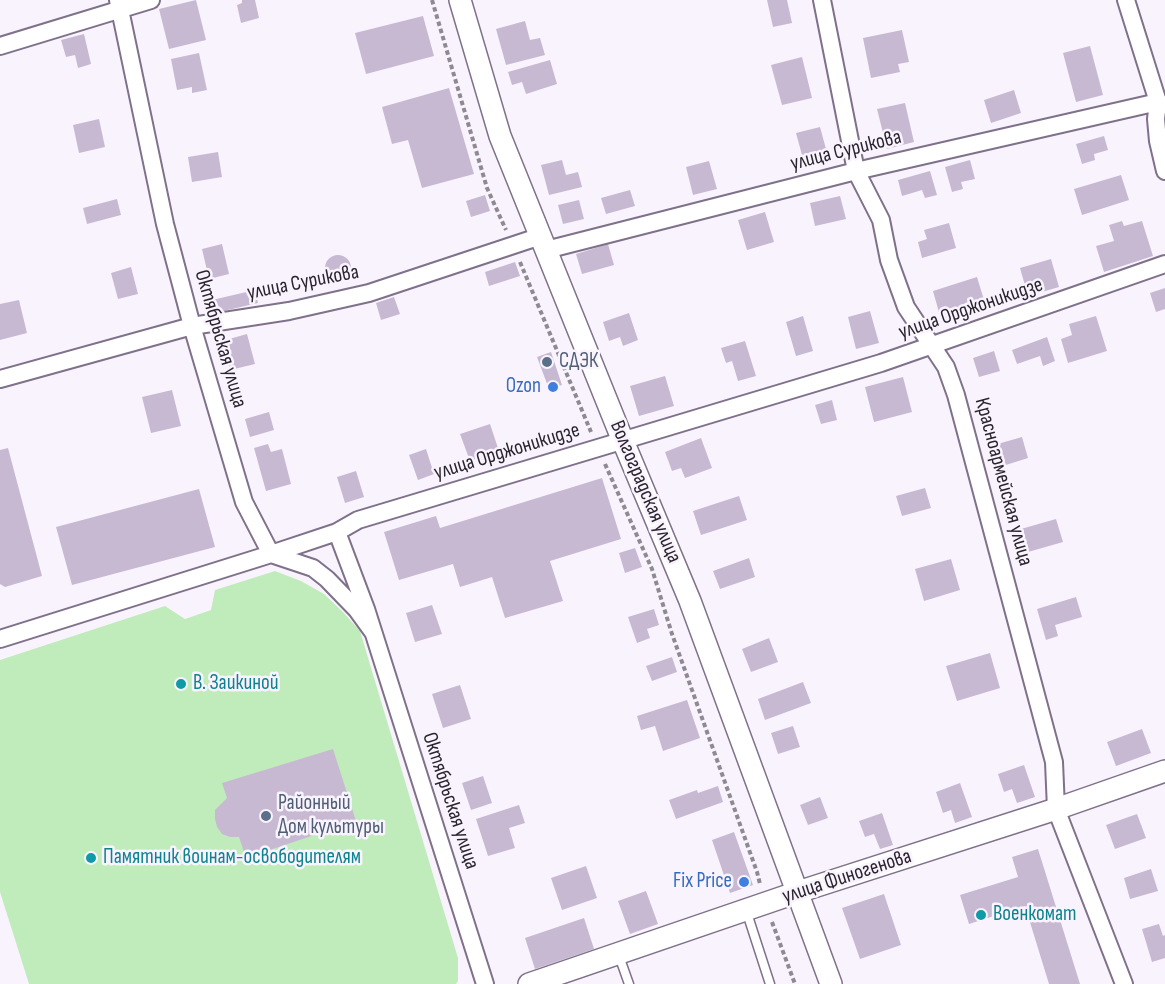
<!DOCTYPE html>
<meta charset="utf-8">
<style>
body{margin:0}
canvas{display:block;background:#f9f3fe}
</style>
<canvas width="1165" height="984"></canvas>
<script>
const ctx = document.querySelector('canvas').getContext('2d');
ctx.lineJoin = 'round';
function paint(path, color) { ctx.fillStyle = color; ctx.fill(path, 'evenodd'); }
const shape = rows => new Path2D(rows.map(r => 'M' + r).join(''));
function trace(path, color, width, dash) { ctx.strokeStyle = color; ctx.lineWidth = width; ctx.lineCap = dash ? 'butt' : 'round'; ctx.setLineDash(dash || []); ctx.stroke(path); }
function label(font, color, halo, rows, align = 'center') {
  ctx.font = font + ' "Sofia Sans Condensed",sans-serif'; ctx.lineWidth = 5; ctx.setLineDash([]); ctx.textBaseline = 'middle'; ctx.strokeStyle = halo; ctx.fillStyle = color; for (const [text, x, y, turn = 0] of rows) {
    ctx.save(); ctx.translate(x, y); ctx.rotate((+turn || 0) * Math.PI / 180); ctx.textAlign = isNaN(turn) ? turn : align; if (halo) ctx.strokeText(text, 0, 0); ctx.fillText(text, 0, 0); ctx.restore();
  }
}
paint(shape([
 [275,571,301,581,324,594,343,612,360,631,458,958,458,981,456,984,29,984,0,892,0,660,165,606,185,619,211,610,215,590]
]), '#c0ecbb');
paint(shape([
 [196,0,206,40,169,49,159,9],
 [242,0,255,0,259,18,241,23,237,5,242,3],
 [767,0,787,0,792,23,773,27],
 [423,16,434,56,366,74,355,33],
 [525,21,530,40,540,38,545,55,506,65,496,29],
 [902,30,909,62,898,64,900,72,871,78,863,38],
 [84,34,91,64,78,68,75,55,66,57,61,40],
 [1090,46,1103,95,1076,102,1063,53],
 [199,53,207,90,192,93,192,87,177,90,171,59],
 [802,57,812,98,782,105,771,65],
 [550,60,557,84,526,94,522,82,512,85,508,72],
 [449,88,474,174,422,188,408,140,392,144,382,107],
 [1014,90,1021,113,991,123,984,100],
 [905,103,914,142,887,149,877,109],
 [99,119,105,147,79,153,73,125],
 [820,127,829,160,805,166,796,133],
 [1104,136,1108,150,1094,154,1095,160,1082,164,1076,144],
 [218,152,222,177,192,182,188,157],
 [562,160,566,175,578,172,582,187,549,195,541,165],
 [970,160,975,179,961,182,963,189,952,192,945,167],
 [709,161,717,189,693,195,686,167],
 [930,171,937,195,925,198,922,190,902,196,898,180],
 [1121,175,1129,200,1082,215,1074,189],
 [630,190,635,206,606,214,601,198],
 [485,195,490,211,471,217,466,201],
 [840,196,846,219,815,226,810,203],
 [117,199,121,215,87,224,83,208],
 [579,200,584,219,563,224,558,205],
 [765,212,774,242,747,250,738,220],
 [1122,221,1124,226,1142,221,1153,256,1104,272,1096,246,1114,241,1109,225],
 [949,223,956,248,922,258,918,242,927,239,924,230],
 [222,244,229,274,209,279,202,249],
 [608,244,614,265,582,274,576,254],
 '325 268a13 13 0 1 1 26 0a13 13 0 1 1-26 0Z',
 [1051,259,1059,287,1028,296,1020,268],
 [515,262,520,276,489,286,485,272],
 [131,267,138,294,118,299,111,273],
 [977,277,987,310,942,323,933,291],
 [1165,288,1165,309,1156,312,1150,293],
 [255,290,258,303,215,313,212,300],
 [394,297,400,314,381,320,376,303],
 [19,300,27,333,0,340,0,304],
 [870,311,879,343,856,349,848,317],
 [629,313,638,340,623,346,620,337,609,341,603,322],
 [803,316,813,351,796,356,786,322],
 [1096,316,1107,351,1068,363,1061,339,1072,335,1069,324],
 [247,334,255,364,230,370,222,341],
 [1047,337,1055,361,1043,366,1040,356,1017,364,1012,350],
 [745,341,756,376,738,381,732,361,726,363,721,348],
 [994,351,1000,371,979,377,973,358],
 [551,352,562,385,549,389,537,357],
 [665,376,674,406,639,416,630,386],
 [903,377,912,412,874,422,865,387],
 [172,390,181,426,151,433,142,397],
 [832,400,837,420,821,424,815,405],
 [269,412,274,430,250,437,245,419],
 [490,424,499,451,470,461,460,434],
 [1022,437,1028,458,993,469,987,447],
 [701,438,712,468,685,478,681,468,672,471,665,452],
 [268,444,271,452,282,449,291,484,266,491,254,448],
 [8,448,42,576,5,587,0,584,0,450],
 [426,449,434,474,418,480,409,455],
 [356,471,364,497,345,503,337,477],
 [602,478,621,539,550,561,563,601,505,618,492,577,460,587,453,564,399,580,384,532,436,516,440,528],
 [925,488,931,508,902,516,896,496],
 [199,489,215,547,72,585,56,527],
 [739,496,747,520,701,535,693,511],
 [1056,519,1063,542,1021,554,1014,531],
 [635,548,642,567,625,573,619,553],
 [749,558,755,577,720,589,713,571],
 [951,559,960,590,924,601,915,569],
 [1076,597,1082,617,1055,625,1058,636,1046,640,1037,609],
 [432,605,442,634,415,642,406,613],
 [654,609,659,625,647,629,650,638,637,643,628,617],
 [769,638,778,662,751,672,742,649],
 [990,653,1000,688,957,701,946,666],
 [672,657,677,672,652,681,646,666],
 [803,682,811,703,765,720,758,699],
 [460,685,471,719,443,728,432,694],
 [687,700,700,738,663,751,655,726,641,730,637,716],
 [793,726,800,747,778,754,771,733],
 [1142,729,1151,753,1116,766,1107,742],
 [333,749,356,821,246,858,239,837,230,837,222,834,217,827,215,819,215,810,227,798,222,783],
 [1024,765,1035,797,1017,803,1012,789,1004,792,998,774],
 [483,776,492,803,471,810,462,783],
 [960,783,972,817,955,823,951,810,943,813,936,792],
 [718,786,723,802,676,819,669,800,697,790,698,793],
 [820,797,828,818,808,825,800,805],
 [519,805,525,823,509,828,515,848,488,856,476,819],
 [882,813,893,845,880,849,874,834,865,837,859,821],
 [1137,814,1146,838,1115,849,1106,825],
 [734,832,753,885,730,893,712,840],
 [1038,849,1080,984,1049,984,1025,906,969,924,960,895,1018,877,1012,857],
 [586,866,597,898,562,910,551,878],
 [1151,869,1158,891,1130,899,1124,878],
 [646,891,658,924,630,934,618,901],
 [884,894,901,945,860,959,842,908],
 [584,918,594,949,535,969,525,938],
 [1159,924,1163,936,1165,935,1165,958,1152,962,1142,929]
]), '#c8b9d3');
const service = shape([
 [746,910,770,984],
 [618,953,629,984]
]);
const minor = shape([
 [118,0,165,224,192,326,244,502,271,554,313,568,327,579,357,610,373,632],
 [822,0,856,171,881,220,889,260,906,307,946,367,956,395,1054,762,1056,809,1124,984],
 [1126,0,1158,102,1165,105],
 [0,46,151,0],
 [546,250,856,171,1158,102,1156,119,1158,141,1165,171],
 [0,379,192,326,289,311,369,293,541,236],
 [337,532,366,609,485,984],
 [0,639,271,554,337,532,358,520,881,363,1165,264]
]);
const tertiary = shape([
 [460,0,500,136,623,441,690,601,831,984],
 [529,984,798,892,1056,809,1165,771]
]);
trace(service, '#7f718a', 11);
trace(minor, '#7f718a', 20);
trace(tertiary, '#7f718a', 24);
trace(shape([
 [432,0,487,188,506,230],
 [520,262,591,432],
 [605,464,652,569,672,634,757,872,760,884],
 [772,922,795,984]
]), '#8f8993', 4, [4.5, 3]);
trace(service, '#fff', 8);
trace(minor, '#fff', 16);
trace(tertiary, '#fff', 21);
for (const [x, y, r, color] of [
 [547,362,6,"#5c6f8a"],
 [553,387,6,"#3f7fe0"],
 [181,684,6,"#0f9aa8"],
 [266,816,6,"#5c6f8a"],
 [91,858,6,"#0f9aa8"],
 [744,882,6,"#3f7fe0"],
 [981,915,6,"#0f9aa8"]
]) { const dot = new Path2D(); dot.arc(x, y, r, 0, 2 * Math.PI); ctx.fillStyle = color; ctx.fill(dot); trace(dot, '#f9f3fe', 2); }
label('21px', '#2a242e', '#f9f3fe', [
 ["улица Сурикова",846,151,-14],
 ["улица Сурикова",303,283,-11],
 ["улица Орджоникидзе",971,309,-19],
 ["Октябрьская улица",220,339,74],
 ["улица Орджоникидзе",507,452,-17],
 ["Красноармейская улица",1003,482,75],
 ["Волгоградская улица",645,492,67],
 ["Октябрьская улица",450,801,72],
 ["улица Финогенова",847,877,-18]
]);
label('21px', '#4e5e75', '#f9f3fe', [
 ["СДЭК",559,362],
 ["Районный",278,804],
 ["Дом культуры",278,828]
], 'left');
label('21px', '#366cbe', '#f9f3fe', [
 ["Ozon",541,387],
 ["Fix Price",732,882]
], 'right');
label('21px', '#0d838f', '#f9f3fe', [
 ["В. Заикиной",193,684],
 ["Памятник воинам-освободителям",103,858],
 ["Военкомат",993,915]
], 'left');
</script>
